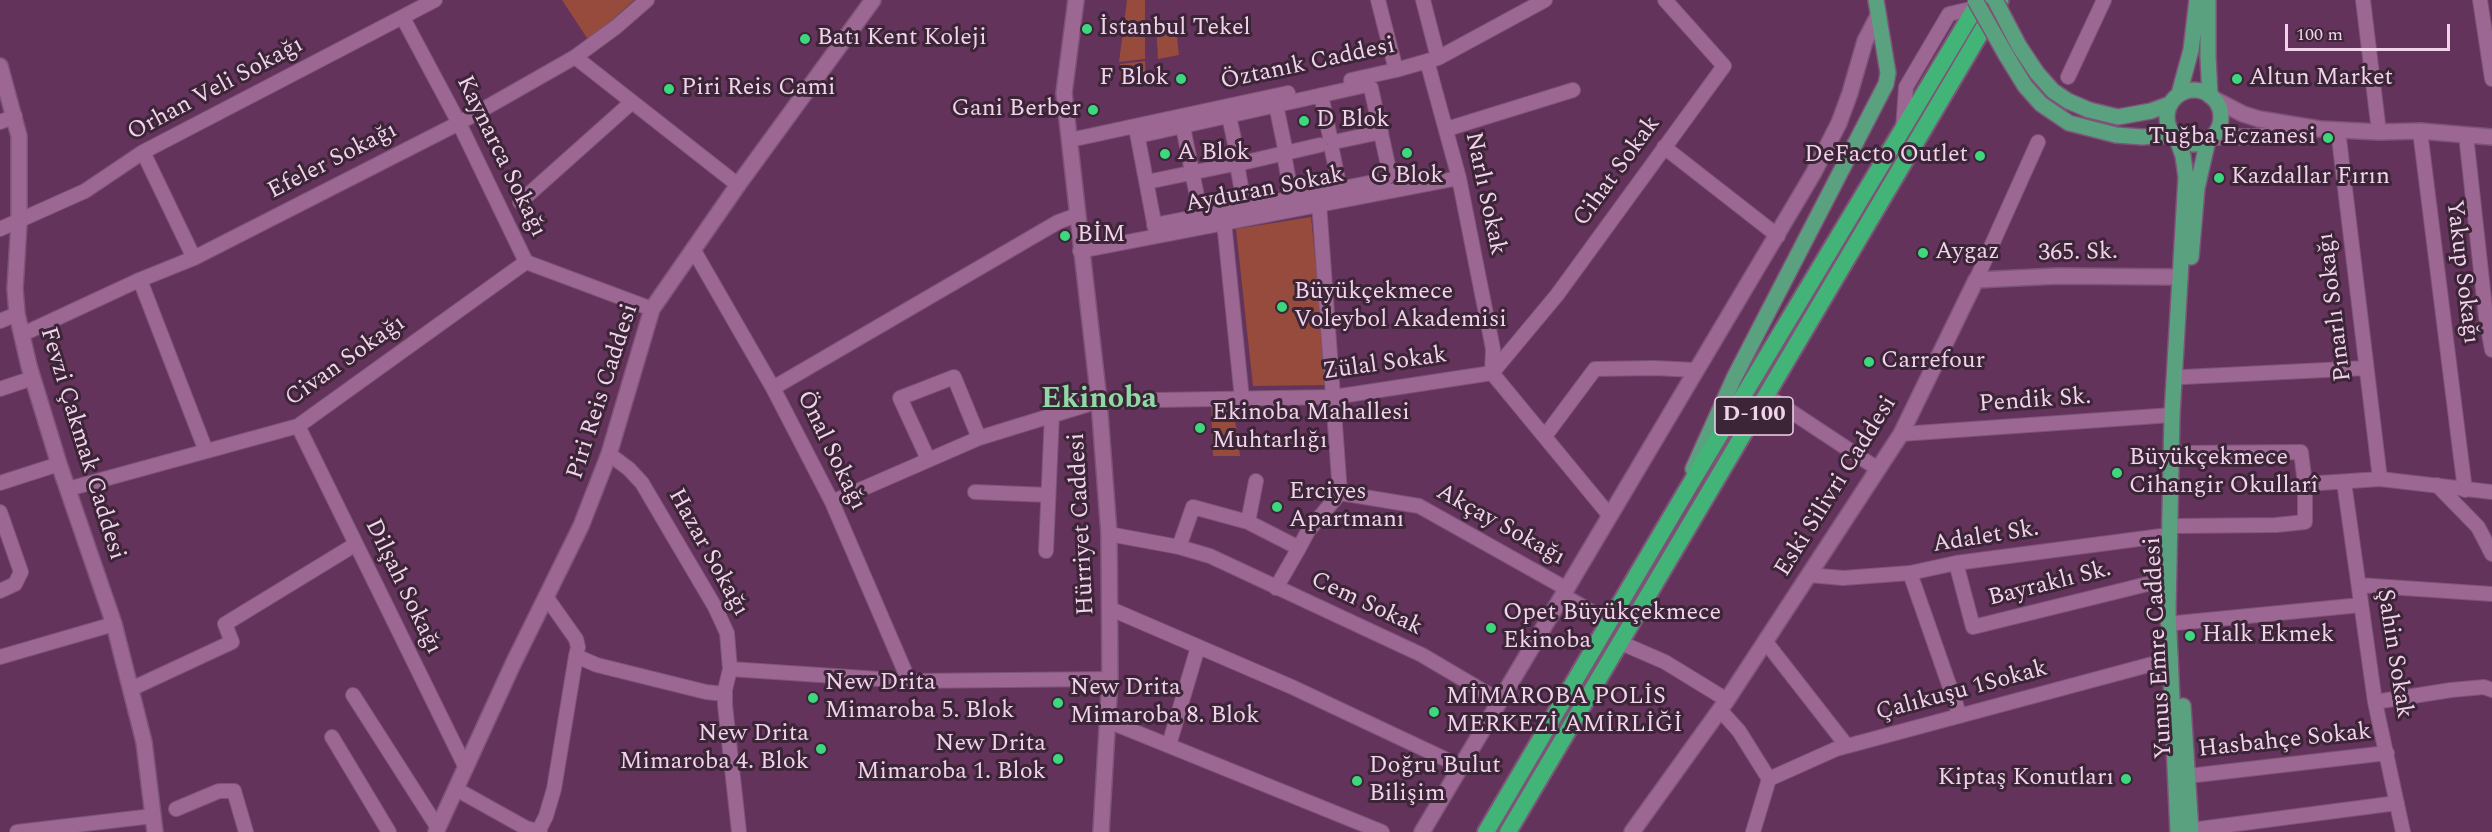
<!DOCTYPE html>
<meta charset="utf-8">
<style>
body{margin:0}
#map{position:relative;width:2492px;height:832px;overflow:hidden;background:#64335c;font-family:Spectral,serif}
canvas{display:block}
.scale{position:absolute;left:2285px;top:24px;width:165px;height:27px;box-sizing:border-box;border:3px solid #f1d3eb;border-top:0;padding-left:8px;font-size:18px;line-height:21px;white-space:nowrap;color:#f1d3eb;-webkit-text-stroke:4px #3b2537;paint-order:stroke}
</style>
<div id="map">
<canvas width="2492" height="832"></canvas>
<div class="scale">100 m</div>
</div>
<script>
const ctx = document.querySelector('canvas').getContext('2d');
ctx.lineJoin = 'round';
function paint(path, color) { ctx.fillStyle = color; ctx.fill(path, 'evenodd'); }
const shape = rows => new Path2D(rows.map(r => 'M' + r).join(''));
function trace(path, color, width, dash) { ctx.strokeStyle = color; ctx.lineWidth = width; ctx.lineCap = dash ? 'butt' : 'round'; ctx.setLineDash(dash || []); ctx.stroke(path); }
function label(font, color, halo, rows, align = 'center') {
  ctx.font = font + ' Spectral,serif'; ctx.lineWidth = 6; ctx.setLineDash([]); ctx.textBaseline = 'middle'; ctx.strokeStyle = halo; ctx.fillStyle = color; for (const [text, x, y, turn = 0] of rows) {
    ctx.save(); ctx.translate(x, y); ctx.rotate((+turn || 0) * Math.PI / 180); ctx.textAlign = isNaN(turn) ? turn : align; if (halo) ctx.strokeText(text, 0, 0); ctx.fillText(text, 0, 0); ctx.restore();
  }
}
paint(shape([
 [562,0,634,0,589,41],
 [1127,0,1145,0,1145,59,1119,62],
 [1175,20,1179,55,1158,59,1156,22],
 [1145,61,1146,78,1120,80,1120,64],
 [1311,217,1328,385,1253,386,1236,229],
 [1211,404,1233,405,1240,456,1213,456]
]), '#964b3c');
const minor = shape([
 [1378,0,1396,70],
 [1423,0,1438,58],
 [2363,0,2379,132],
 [2480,0,2492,79],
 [403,18,459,123,526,262,652,309],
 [575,57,738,185],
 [1427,61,1459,178,1493,349,1492,373],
 [2068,77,2104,0],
 [1351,80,1396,70,1438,58,1545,0],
 [1321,95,1330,137],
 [1276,105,1286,153],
 [1229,116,1238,158],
 [0,122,15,116],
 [1183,127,1201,216],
 [1136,128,1156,233],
 [1447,129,1573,90],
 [1903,129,1906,87,1949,14,1975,8],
 [2338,130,2380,479],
 [2420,131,2465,490],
 [2466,135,2486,317,2492,350],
 [1138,136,1367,85,1371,88,1390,174,1384,180,1154,225],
 [1070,140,1288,93],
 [1334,142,1381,132],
 [1664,147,1778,236],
 [1332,150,1340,189],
 [143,152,194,258],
 [1284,154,1292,199],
 [1242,163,1320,145],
 [1238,170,1245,208],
 [1147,182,1229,165],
 [520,202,632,102],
 [1319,203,1340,493],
 [1224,222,1242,399],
 [0,229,85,191,143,152,435,0],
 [693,249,773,388,832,502,909,681],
 [1080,251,1459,178],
 [140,280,206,451],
 [1976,280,2038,142],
 [0,321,17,314],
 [23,334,137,281,194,258,459,123,575,57,616,27,647,0],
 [1492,373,1557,295,1724,66,1665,0],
 [1492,373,1610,516],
 [2183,377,2366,368],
 [773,388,1058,222,1077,215],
 [0,389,33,378],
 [1766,395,1878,469],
 [298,426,466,768],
 [1901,434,2172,415],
 [1545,436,1595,369,1654,368,1695,370],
 [2178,453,2301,452,2305,484],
 [609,454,629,469,642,483,715,607,727,633,730,669,725,690,725,705,739,832],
 [928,459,900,398,954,377,979,438],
 [1256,481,1248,522,1299,548,1308,531,1340,493],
 [2344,482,2375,702,2403,832],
 [0,483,59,464],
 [2437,485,2478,527,2492,554],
 [68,489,298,426,526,262],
 [975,492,1048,495],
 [1340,493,1419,506,1567,589],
 [832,502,979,438,1099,401,1334,397,1492,373],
 [0,512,21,572,15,584,0,591],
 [2177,526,2276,525,2305,522,2305,484,2380,479,2492,492],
 [1109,534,1179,547,1210,556,1422,655,1500,701],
 [1179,547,1193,507,1248,522],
 [1046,551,1052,414],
 [1956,563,1973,627,2168,579],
 [1910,573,1960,716],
 [1809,575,1843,578,1910,573,1956,563,2169,535],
 [2359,585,2492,594],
 [1276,588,1299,548],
 [547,598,576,639,578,647,576,656,597,665,706,692,725,694],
 [1111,609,1292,687,1460,766],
 [2176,623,2361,605],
 [1765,641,1847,746],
 [1619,642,1665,662,1727,700],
 [0,657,114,624],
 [730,669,909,681,1110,679],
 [131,689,232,642,225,624,356,544],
 [353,695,438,828],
 [2375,702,2451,690,2484,687,2492,690],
 [1720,710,1739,731,1769,779],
 [1108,721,1382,832],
 [332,737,389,832],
 [1169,745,1198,647],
 [2188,776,2387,753],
 [1769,779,1836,749,2171,659],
 [456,789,526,828,540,832],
 [176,809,219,791,234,791,246,832],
 [2191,830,2397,803],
 [17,832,153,816],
 [538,832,546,816,554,789,576,656],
 [1753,832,1769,779]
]);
const tertiary = shape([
 [0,66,19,136,19,222,15,289,17,314,29,366,59,464,114,624,144,742,155,832]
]);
const secondary = shape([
 [1076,0,1064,93,1099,401,1109,534,1110,679,1101,832],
 [2214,99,2243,114,2259,119,2320,129,2379,132,2420,131,2492,137],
 [2212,137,2254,137,2299,131],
 [1563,596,1609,623],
 [436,832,513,664,581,526,609,454,652,309,738,185,873,0],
 [1422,832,1813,174,1839,123,1850,93,1865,41,1878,16],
 [1632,832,1727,700,1901,434,1976,280,2058,276,2180,277]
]);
const primary = shape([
 [2208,0,2208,57,2210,96],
 [2019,46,2037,73,2053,91,2068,101,2089,110,2118,117,2151,111,2170,104],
 [2006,55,2025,86,2041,104,2069,123,2116,135,2142,137,2173,135],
 '2167 117a27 27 0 1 1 54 0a27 27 0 1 1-54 0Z',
 [2179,94,2191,50,2197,0],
 [2177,139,2183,156,2186,177,2172,415,2168,611,2178,832],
 [2191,257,2197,188,2208,140],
 [1693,469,1734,378,1886,84,1888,73,1876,0],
 [2183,706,2191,832]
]);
const trunk = shape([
 [1486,832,1682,498,1980,0],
 [1508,832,2000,0]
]);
trace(minor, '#7d5477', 16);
trace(tertiary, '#7d5477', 18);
trace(secondary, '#7d5477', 18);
trace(primary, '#7d5477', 18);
trace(trunk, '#7d5477', 20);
trace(minor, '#9c6793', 14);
trace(tertiary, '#9c6793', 15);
trace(secondary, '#9c6793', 15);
trace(primary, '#59a17f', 15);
trace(trunk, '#42b478', 16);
const primaryBridge = shape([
 [1975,0,2006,55],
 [1995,0,2019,46]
]);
trace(primaryBridge, '#7d5477', 18, []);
trace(primaryBridge, '#59a17f', 15);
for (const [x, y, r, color] of [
 [1087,29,6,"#3dd77d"],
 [805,39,6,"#3dd77d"],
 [1181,79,6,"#3dd77d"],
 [2237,79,6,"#3dd77d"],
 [669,89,6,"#3dd77d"],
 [1093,110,6,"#3dd77d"],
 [1304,121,6,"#3dd77d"],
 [2328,138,6,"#3dd77d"],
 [1407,153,6,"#3dd77d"],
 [1165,154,6,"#3dd77d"],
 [1980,156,6,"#3dd77d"],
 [2219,178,6,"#3dd77d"],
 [1065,236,6,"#3dd77d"],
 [1923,253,6,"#3dd77d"],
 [1282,307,6,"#3dd77d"],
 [1869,362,6,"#3dd77d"],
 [1200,428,6,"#3dd77d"],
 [2117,473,6,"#3dd77d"],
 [1277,507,6,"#3dd77d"],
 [1491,628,6,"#3dd77d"],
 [2190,636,6,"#3dd77d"],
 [813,698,6,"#3dd77d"],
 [1058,703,6,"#3dd77d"],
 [1434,712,6,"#3dd77d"],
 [821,749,6,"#3dd77d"],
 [1058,759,6,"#3dd77d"],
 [2126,779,6,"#3dd77d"],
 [1357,781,6,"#3dd77d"]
]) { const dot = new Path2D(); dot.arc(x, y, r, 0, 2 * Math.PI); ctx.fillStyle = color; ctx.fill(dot); trace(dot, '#3b2537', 2); }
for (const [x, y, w] of [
 [1754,416,78]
]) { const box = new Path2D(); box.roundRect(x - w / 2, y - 19, w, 38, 4.5); ctx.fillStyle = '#3b2537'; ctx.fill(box); trace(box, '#f1d3eb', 1.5); }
label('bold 22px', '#f1d3eb', null, [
 ["D-100",1754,416]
]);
label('24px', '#f1d3eb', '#3b2537', [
 ["İstanbul Tekel",1099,29],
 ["Batı Kent Koleji",817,39],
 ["F Blok",1169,79,"right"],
 ["Altun Market",2249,79],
 ["Piri Reis Cami",681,89],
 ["Gani Berber",1081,110,"right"],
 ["D Blok",1316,121],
 ["Tuğba Eczanesi",2316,138,"right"],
 ["A Blok",1177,154],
 ["DeFacto Outlet",1968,156,"right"],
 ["G Blok",1407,177,"center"],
 ["Kazdallar Fırın",2231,178],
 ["BİM",1077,236],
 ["Aygaz",1935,253],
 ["Büyükçekmece",1294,293],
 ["Voleybol Akademisi",1294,321],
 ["Carrefour",1881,362],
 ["Ekinoba Mahallesi",1212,414],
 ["Muhtarlığı",1212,442],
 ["Büyükçekmece",2129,459],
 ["Cihangir Okullarî",2129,487],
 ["Erciyes",1289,493],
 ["Apartmanı",1289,521],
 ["Opet Büyükçekmece",1503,614],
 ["Ekinoba",1503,642],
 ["Halk Ekmek",2202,636],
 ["New Drita",825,684],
 ["Mimaroba 5. Blok",825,712],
 ["New Drita",1070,689],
 ["Mimaroba 8. Blok",1070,717],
 ["MİMAROBA POLİS",1446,698],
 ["MERKEZİ AMİRLİĞİ",1446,726],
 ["New Drita",809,735,"right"],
 ["Mimaroba 4. Blok",809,763,"right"],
 ["New Drita",1046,745,"right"],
 ["Mimaroba 1. Blok",1046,773,"right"],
 ["Doğru Bulut",1369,767],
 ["Bilişim",1369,795],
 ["Kiptaş Konutları",2114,779,"right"]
], 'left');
label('24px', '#f1d3eb', '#3b2537', [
 ["Öztanık Caddesi",1308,65,-12],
 ["Orhan Veli Sokağı",216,90,-28],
 ["Kaynarca Sokağı",500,157,64],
 ["Efeler Sokağı",333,162,-27],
 ["Cihat Sokak",1618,172,-54],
 ["Ayduran Sokak",1265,191,-11],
 ["Narlı Sokak",1484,194,78],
 ["365. Sk.",2078,254,-1],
 ["Yakup Sokağı",2461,272,83],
 ["Pınarlı Sokağı",2336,307,-97],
 ["Civan Sokağı",346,362,-35],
 ["Zülal Sokak",1385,365,-8],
 ["Piri Reis Caddesi",604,392,-72],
 ["Pendik Sk.",2035,402,-4],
 ["Fevzi Çakmak Caddesi",81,444,73],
 ["Önal Sokağı",830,451,64],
 ["Eski Silivri Caddesi",1837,487,-58],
 ["Hürriyet Caddesi",1083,524,-93],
 ["Akçay Sokağı",1500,526,29],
 ["Adalet Sk.",1986,538,-9],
 ["Hazar Sokağı",707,553,61],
 ["Bayraklı Sk.",2050,585,-14],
 ["Dilşah Sokağı",402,587,64],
 ["Cem Sokak",1366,605,25],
 ["Yunus Emre Caddesi",2160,648,-93],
 ["Şahin Sokak",2393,654,81],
 ["Çalıkuşu 1Sokak",1962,692,-15],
 ["Hasbahçe Sokak",2285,742,-6]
]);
label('bold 30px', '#91d8a6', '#3b2537', [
 ["Ekinoba",1099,401]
]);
</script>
